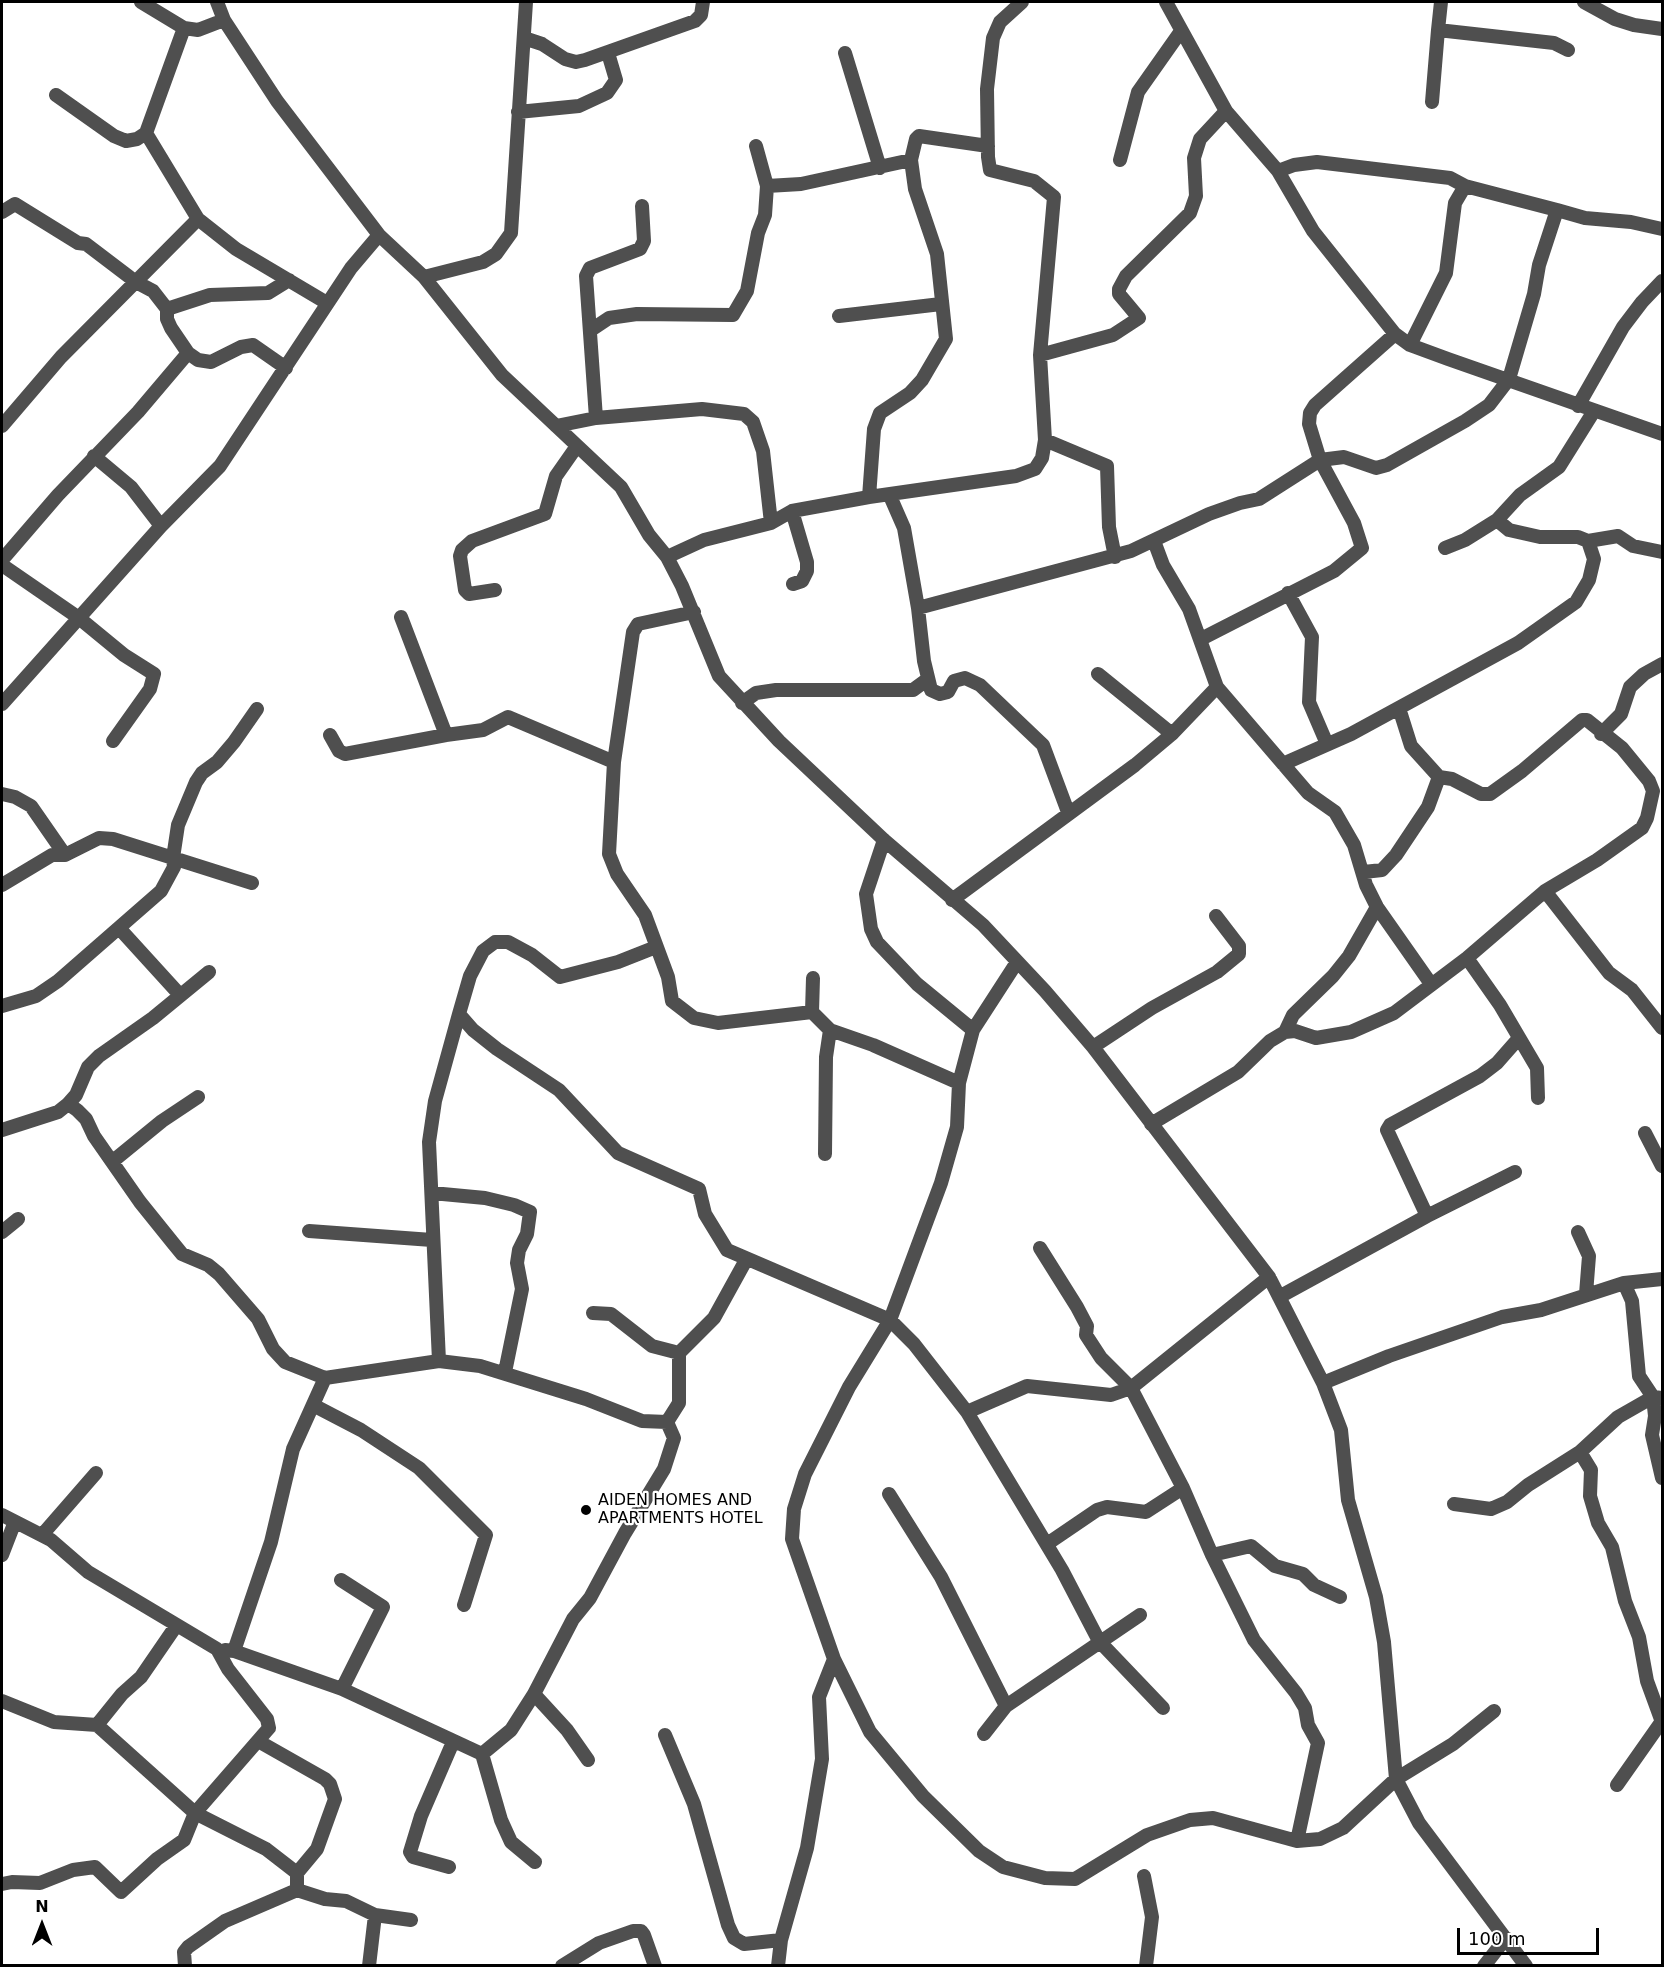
<!DOCTYPE html>
<style>
body{margin:0}
#map{position:relative;width:1664px;height:1967px;overflow:hidden;background:#fff;font-family:"DejaVu Sans",sans-serif}
canvas{display:block}
.frame{position:absolute;inset:0;border:3px solid #000;pointer-events:none}
.north{position:absolute;left:12px;top:1895px;width:60px;height:60px;-webkit-text-stroke:4px #fff;paint-order:stroke;rotate:0deg;font-size:16px;font-weight:700;line-height:24px;text-align:center;color:#000}
.north::after{content:'';display:block;margin:auto;width:21px;height:27px;background:#000;clip-path:polygon(50% 0,100% 100%,50% 72%,0 100%)}
.scale{position:absolute;left:1457px;top:1928px;width:142px;height:27px;box-sizing:border-box;border:3px solid #000;border-top:0;padding-left:8px;font-size:18px;line-height:21px;white-space:nowrap;color:#000;-webkit-text-stroke:4px #fff;paint-order:stroke}
</style>
<div id="map">
<canvas width="1664" height="1967"></canvas>
<div class="frame"></div>
<div class="north">N</div>
<div class="scale">100 m</div>
</div>
<script>
const ctx = document.querySelector('canvas').getContext('2d');
ctx.lineJoin = 'round';
const shape = rows => new Path2D(rows.map(r => 'M' + r).join(''));
function trace(path, color, width, dash) { ctx.strokeStyle = color; ctx.lineWidth = width; ctx.lineCap = dash ? 'butt' : 'round'; ctx.setLineDash(dash || []); ctx.stroke(path); }
function label(font, color, halo, rows, align = 'center') {
  ctx.font = font + ' "DejaVu Sans",sans-serif'; ctx.lineWidth = 4.5; ctx.setLineDash([]); ctx.textBaseline = 'middle'; ctx.strokeStyle = halo; ctx.fillStyle = color; for (const [text, x, y, turn = 0] of rows) {
    ctx.save(); ctx.translate(x, y); ctx.rotate((+turn || 0) * Math.PI / 180); ctx.textAlign = isNaN(turn) ? turn : align; if (halo) ctx.strokeText(text, 0, 0); ctx.fillText(text, 0, 0); ctx.restore();
  }
}
trace(shape([
 [141,2,184,28,198,30,224,20],
 [217,2,224,20,277,101,379,235,424,277,502,375,621,487,649,535,667,557,682,586,719,676,779,741,884,840,983,925,1045,991,1093,1047,1269,1277,1323,1383,1341,1430,1348,1500,1376,1597,1384,1642,1396,1779,1419,1823,1526,1966],
 [1166,2,1226,111,1278,171,1313,231,1395,334,1410,345,1448,359,1662,434],
 [1441,2,1438,30,1554,43,1568,50],
 [1584,2,1615,19,1634,25,1662,29],
 [524,38,542,44,565,59,576,62,585,60,695,21,701,15,703,2],
 [845,53,880,168],
 [56,95,114,136,126,141,137,139,146,133,184,28],
 [1432,102,1438,30],
 [518,112,579,106,607,93,616,80,608,53],
 [146,133,198,219,236,249,327,303],
 [1120,160,1138,92,1181,31],
 [1278,171,1294,165,1317,162,1450,178,1465,186,1557,210],
 [767,186,801,184,911,160],
 [2,212,15,204,78,243,86,244,136,282,153,291,167,309,167,319,171,328,188,353,198,360,211,362,241,347,253,345,286,368],
 [424,277,483,262,496,254,511,233,526,2],
 [167,309,210,295,268,293,289,280],
 [839,316,941,304],
 [591,330,609,318,637,314,733,315,747,291,758,233,765,215,767,186,756,146],
 [1410,345,1446,273,1455,203,1465,186],
 [1040,355,1113,335,1139,318,1119,294,1119,289,1126,276,1190,213,1196,196,1194,158,1200,139,1226,111],
 [1578,406,1623,327,1642,302,1662,281],
 [596,418,586,276,590,268,640,249,644,241,642,206],
 [2,426,61,357,198,219],
 [556,426,596,418,702,409,744,414,753,422,763,451,771,523],
 [1045,440,1107,466,1109,527,1115,557],
 [94,456,131,487,161,526],
 [890,496,904,528,918,608,924,661,931,690,940,694,948,692,954,681,965,678,980,685,1043,745,1068,812],
 [869,497,874,429,880,413,910,393,922,380,946,339,937,254,915,189,911,160,916,139,919,136,988,146],
 [792,511,807,562,807,571,802,581,793,584],
 [1497,520,1509,530,1540,537,1578,537,1588,541,1618,536,1633,546,1662,552],
 [1154,541,1163,565,1189,609,1217,687,1308,793,1335,812,1354,845,1366,885,1377,907,1431,984],
 [1445,548,1465,540,1497,520,1520,495,1559,467,1594,411],
 [667,557,704,540,771,523,792,511,869,497,1016,476,1035,469,1042,458,1045,440,1040,355,1054,197,1034,181,990,170,988,157,987,89,993,38,1000,22,1022,2],
 [2,560,58,495,138,412,188,353],
 [2,565,79,618,124,655,154,674,150,689,113,741],
 [495,590,469,594,465,590,460,556,462,550,472,541,545,514,556,476,577,446],
 [1288,593,1312,637,1309,702,1327,744],
 [918,608,1131,551,1209,514,1240,503,1259,499,1320,460,1344,457,1376,468,1387,465,1465,421,1489,405,1509,379,1534,294,1539,265,1557,210,1585,218,1631,222,1662,229],
 [694,612,638,624,633,632,614,762,609,854,617,874,645,915,668,977,672,1001,694,1018,718,1023,812,1012],
 [401,617,446,735],
 [1201,639,1334,571,1362,548,1354,523,1320,460,1309,424,1310,413,1315,405,1395,334],
 [1098,674,1172,734],
 [742,703,756,693,776,690,913,690,928,679],
 [2,704,161,526,220,466,351,268,379,235],
 [1399,708,1411,746,1439,777],
 [1601,734,1621,714,1630,687,1644,674,1662,664],
 [330,735,339,751,345,754,446,735,483,730,508,717,614,762],
 [1283,764,1351,734,1518,643,1576,602,1589,580,1594,559,1588,541],
 [2,794,15,797,31,806,65,855],
 [884,840,866,894,871,929,877,942,917,984,973,1030],
 [2,885,52,855,65,855,99,838,113,839,252,883],
 [1545,891,1609,973,1632,990,1662,1028],
 [952,900,1135,765,1172,734,1217,687],
 [119,928,180,995],
 [1467,958,1500,1005,1537,1068,1538,1098],
 [813,978,812,1012,830,1030,873,1045,959,1083],
 [2,1006,36,996,58,981,161,891,174,867,173,858,178,825,196,782,202,773,217,762,234,742,257,709],
 [459,1014,473,1030,497,1049,559,1090,618,1153,699,1189,705,1214,727,1250,890,1320,914,1344,967,1412,1062,1570,1099,1641,1163,1708],
 [1285,1032,1293,1015,1333,976,1349,956,1377,907],
 [1093,1047,1152,1008,1217,972,1239,954,1239,946,1216,916],
 [68,1104,76,1095,88,1067,99,1056,153,1018,209,972],
 [1151,1124,1238,1072,1270,1041,1285,1032,1295,1031,1316,1038,1351,1032,1394,1013,1467,958,1545,891,1597,860,1642,828,1647,818,1653,791,1649,781,1622,748,1587,720,1582,720,1522,771,1490,794,1481,794,1452,779,1439,777,1428,807,1396,855,1382,870,1364,872],
 [2,1130,58,1112,68,1104,77,1110,86,1119,94,1136,140,1202,173,1243,182,1254,208,1265,219,1274,258,1319,273,1349,285,1362,325,1378,439,1361,480,1366,586,1399,642,1421,667,1422,674,1438,664,1469,625,1533,590,1598,573,1619,534,1694,511,1730,482,1754,342,1689,234,1651],
 [1645,1133,1662,1166],
 [825,1154,826,1057,830,1030],
 [113,1161,162,1121,198,1097],
 [432,1193,485,1198,514,1205,530,1212,527,1234,519,1250,517,1263,522,1289,505,1372],
 [1427,1216,1387,1130,1390,1125,1480,1076,1497,1063,1519,1038],
 [309,1231,432,1240],
 [2,1232,18,1219],
 [1578,1232,1589,1256,1586,1294],
 [1040,1248,1077,1307,1087,1326,1086,1335,1101,1358,1131,1388,1269,1277],
 [1624,1283,1632,1301,1639,1376,1653,1397,1655,1416,1652,1435,1662,1478],
 [1279,1297,1427,1216,1515,1172],
 [593,1313,611,1314,652,1346,679,1353],
 [439,1361,429,1142,435,1101,459,1014,470,976,483,951,495,942,508,942,532,955,560,977,618,962,656,947],
 [1323,1383,1389,1356,1502,1317,1541,1310,1624,1283,1662,1279],
 [313,1405,361,1430,419,1468,486,1535,464,1605],
 [967,1412,1027,1386,1111,1395,1131,1388,1183,1488,1212,1555,1254,1640,1296,1693,1305,1708,1308,1725,1318,1743,1297,1841],
 [667,1422,679,1403,679,1353,714,1318,746,1260],
 [1580,1452,1591,1470,1590,1496,1598,1523,1612,1547,1625,1601,1639,1637,1647,1681,1662,1722],
 [889,1494,941,1577,1006,1706],
 [1454,1504,1491,1509,1507,1502,1528,1485,1580,1452,1618,1417,1653,1397,1662,1398],
 [2,1515,51,1540,88,1572,217,1649,228,1669,267,1719,269,1728,195,1813,97,1725,54,1722,2,1701],
 [42,1535,96,1473],
 [1047,1544,1097,1510,1107,1507,1146,1512,1183,1488],
 [2,1555,14,1524],
 [1212,1555,1251,1546,1275,1566,1303,1574,1314,1585,1340,1597],
 [341,1580,383,1607,342,1689],
 [225,1650,234,1651,271,1542,293,1449,325,1378],
 [834,1659,870,1732,923,1796,979,1851,1003,1867,1045,1878,1075,1879,1147,1835,1190,1820,1213,1818,1297,1841,1320,1839,1343,1828,1396,1779,1453,1744,1494,1711],
 [534,1694,567,1730,588,1760],
 [97,1725,122,1694,141,1677,176,1626],
 [984,1734,1006,1706,1140,1615],
 [665,1735,694,1804,728,1925,734,1938,744,1944,781,1940],
 [482,1754,501,1820,511,1842,535,1862],
 [1617,1785,1662,1721],
 [449,1867,413,1857,410,1852,421,1816,453,1742],
 [1144,1876,1152,1917,1146,1966],
 [2,1884,12,1882,40,1883,73,1870,95,1867,121,1892,157,1859,184,1840,195,1813,266,1849,297,1873],
 [297,1890,325,1899,346,1901,375,1915,411,1920],
 [185,1966,184,1952,188,1947,225,1921,297,1890,297,1873,317,1849,335,1799,330,1784,325,1779,258,1741],
 [369,1966,375,1915],
 [562,1966,599,1943,633,1931,641,1931,644,1935,655,1966],
 [778,1966,781,1940,807,1848,822,1759,819,1697,834,1659,792,1539,794,1509,805,1474,849,1387,890,1320,941,1183,957,1127,959,1083,973,1030,1017,962],
 [1484,1966,1506,1938]
]), '#4f4f4f', 14);
for (const [x, y, r, color] of [
 [586,1510,6,"#000"]
]) { const dot = new Path2D(); dot.arc(x, y, r, 0, 2 * Math.PI); ctx.fillStyle = color; ctx.fill(dot); trace(dot, '#fff', 2); }
label('16px', '#000', '#fff', [
 ["AIDEN HOMES AND",598,1501],
 ["APARTMENTS HOTEL",598,1519]
], 'left');
</script>
